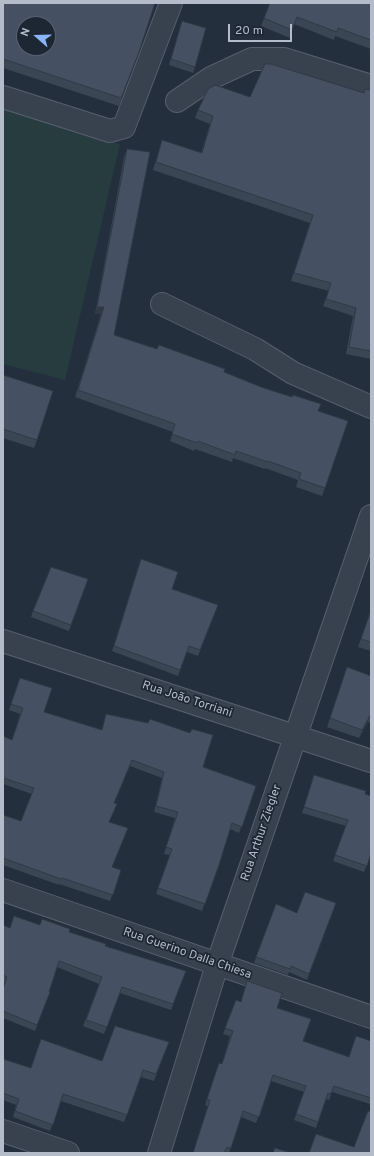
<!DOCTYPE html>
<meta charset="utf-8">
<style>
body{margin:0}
#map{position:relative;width:374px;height:1156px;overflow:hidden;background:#242f3e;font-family:Overpass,sans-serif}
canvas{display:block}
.frame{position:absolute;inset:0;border:4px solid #b4bcc9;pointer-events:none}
.north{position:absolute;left:16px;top:16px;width:40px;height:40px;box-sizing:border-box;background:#1d2633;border:1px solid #59626f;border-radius:50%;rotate:290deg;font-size:11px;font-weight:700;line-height:16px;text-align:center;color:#b4bcc9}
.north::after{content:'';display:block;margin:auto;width:14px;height:18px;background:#8ab4f8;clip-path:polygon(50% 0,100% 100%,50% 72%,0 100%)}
.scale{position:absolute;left:228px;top:24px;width:64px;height:18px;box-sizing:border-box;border:2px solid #b4bcc9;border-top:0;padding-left:5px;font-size:12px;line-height:14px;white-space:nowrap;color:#b4bcc9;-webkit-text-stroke:3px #1d2633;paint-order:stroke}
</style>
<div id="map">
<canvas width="374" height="1156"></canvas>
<div class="frame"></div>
<div class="north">N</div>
<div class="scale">20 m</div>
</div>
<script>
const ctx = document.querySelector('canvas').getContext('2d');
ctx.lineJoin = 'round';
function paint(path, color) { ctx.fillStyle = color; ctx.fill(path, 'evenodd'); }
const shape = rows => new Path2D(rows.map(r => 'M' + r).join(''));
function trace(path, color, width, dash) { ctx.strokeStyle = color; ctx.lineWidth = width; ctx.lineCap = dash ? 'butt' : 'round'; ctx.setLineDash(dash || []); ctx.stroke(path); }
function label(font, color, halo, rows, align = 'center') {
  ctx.font = font + ' Overpass,sans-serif'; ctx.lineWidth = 3.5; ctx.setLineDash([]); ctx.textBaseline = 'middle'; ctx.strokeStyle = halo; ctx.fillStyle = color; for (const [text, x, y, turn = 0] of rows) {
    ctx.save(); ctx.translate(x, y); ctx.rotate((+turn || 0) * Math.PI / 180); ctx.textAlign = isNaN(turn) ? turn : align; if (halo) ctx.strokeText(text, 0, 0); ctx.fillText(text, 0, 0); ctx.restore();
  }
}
paint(shape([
 [3,108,120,144,65,380,3,364]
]), '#263c3f');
const minor = shape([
 [3,97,110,131,124,127,171,3],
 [177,101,211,78,252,59,284,59,371,86],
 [162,304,255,349,293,373,371,407],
 [3,641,371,761],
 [3,890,371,1017],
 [3,1131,68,1153],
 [159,1153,217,965,371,516]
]);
trace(minor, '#565f6c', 24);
trace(minor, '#38414e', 22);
paint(shape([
 [3,3,139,52,119,106,3,68],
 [270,3,371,3,371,49,335,36,334,40,294,24,290,38,261,26],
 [182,21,195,67,193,73,169,65],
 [371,90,371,359,346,354,353,316,323,306,329,291,291,281,310,223,153,170,162,140,201,153,210,124,195,118,198,110,250,97,364,93],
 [127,149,114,335,224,372,318,411,348,421,322,496,296,487,298,480,265,468,265,469,233,458,232,462,195,449,194,451,170,441,173,432,75,397,101,314,95,314,124,157],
 [3,375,37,440,34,448,3,438],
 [139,565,172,589,218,605,198,656,187,652,178,676,112,651],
 [88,579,69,631,31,617,33,611],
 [371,610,371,651,358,647],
 [347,667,371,676,371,723,368,722,359,738,327,727],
 [20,678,44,712,102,730,106,714,203,767,256,786,239,833,230,829,219,865,202,911,156,894,170,855,164,854,175,818,154,812,162,778,130,766,114,803,115,810,109,822,112,867,121,870,110,901,59,884,59,885,3,865,3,815,21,821,32,794,3,784,3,736,12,740,20,714,9,710],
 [314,775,365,794,371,853,364,872,333,861,346,826,302,813],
 [336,903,307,980,289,972,288,975,254,963,276,904,297,913],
 [3,925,10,928,40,925,69,932,105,946,186,971,171,1010,120,993,104,1034,83,1026,99,984,57,967,49,992,50,992,35,1031,3,1018,3,989,5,983,3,982],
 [236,1000,240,1002,277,1008,303,1041,349,1057,371,1041,371,1102,370,1104,332,1092,329,1100,326,1099,316,1128,294,1120,304,1092,271,1081,256,1123,241,1117,229,1153,225,1152,208,1106,205,1105,217,1068,222,1064,230,1036,223,1034],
 [169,1042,154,1081,141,1077,124,1122,61,1101,50,1131,13,1117,16,1105,3,1100,3,1059,31,1068,102,1061]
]), '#3b4654');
paint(shape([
 [97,307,104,307,101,314,95,314],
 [371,714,368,722,359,738,362,730]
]), '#303945');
const building = shape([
 [3,3,155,3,139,52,121,98,3,59,3,3],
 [24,24,48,24,48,48,24,48,24,24],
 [270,3,371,3,371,40,338,28,337,32,297,17,292,30,264,18,270,3],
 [182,21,206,28,195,67,171,59,182,21],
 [265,64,271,64,364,93,365,89,371,90,371,351,349,347,356,308,326,299,331,283,294,273,313,215,156,162,162,140,202,153,213,116,198,110,208,89,215,85,250,97,265,64],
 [127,149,150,152,114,335,157,349,159,345,225,369,224,372,261,387,292,397,293,395,321,404,318,411,348,421,325,488,299,479,301,473,268,461,268,462,236,451,235,455,198,441,197,443,172,434,175,424,78,390,104,307,97,307,127,149],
 [3,375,53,391,37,440,3,429,3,375],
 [141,559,178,572,172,589,218,605,200,650,189,646,180,670,114,646,141,559],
 [51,567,88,579,71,625,33,611,51,567],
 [371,610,371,642,361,639,371,610],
 [347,667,371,676,371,714,362,730,330,718,347,667],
 [20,678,52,688,44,712,102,730,106,714,148,723,150,719,190,733,192,729,213,735,203,767,256,786,242,827,232,823,219,865,205,904,158,888,172,849,166,847,178,812,156,806,164,772,132,760,114,803,117,804,109,822,128,828,112,867,121,870,113,895,62,878,61,879,3,858,3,815,21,821,34,788,3,778,3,736,12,740,23,708,11,704,20,678],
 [314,775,366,791,365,794,371,796,371,853,367,866,335,855,348,820,304,807,314,775],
 [305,892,336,903,309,974,291,966,290,969,256,957,276,904,297,913,305,892],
 [14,916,40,925,42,919,70,929,69,932,106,944,105,946,186,971,173,1004,122,987,107,1027,86,1020,102,977,59,961,49,992,50,992,37,1025,3,1011,3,989,7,977,3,975,3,925,10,928,14,916],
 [247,981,282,993,277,1008,311,1019,303,1041,349,1057,356,1036,371,1041,371,1098,334,1086,331,1094,328,1093,318,1122,296,1114,306,1086,273,1075,259,1117,243,1111,231,1148,227,1147,224,1153,193,1153,210,1100,207,1099,219,1063,222,1064,233,1031,225,1028,236,1000,241,1002,247,981],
 [115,1026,169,1042,156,1074,143,1070,127,1115,63,1094,53,1125,15,1111,19,1099,3,1093,3,1059,31,1068,41,1039,102,1061,115,1026],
 [368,1111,371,1112,371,1153,309,1153,316,1134,354,1147,368,1111],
 [275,1148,291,1153,273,1153,275,1148]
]);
paint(building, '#455162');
trace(building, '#303945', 1);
label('12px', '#b4bcc9', '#1d2633', [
 ["Rua João Torriani",187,700,18],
 ["Rua Arthur Ziegler",262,833,-71],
 ["Rua Guerino Dalla Chiesa",187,954,19]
]);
</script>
